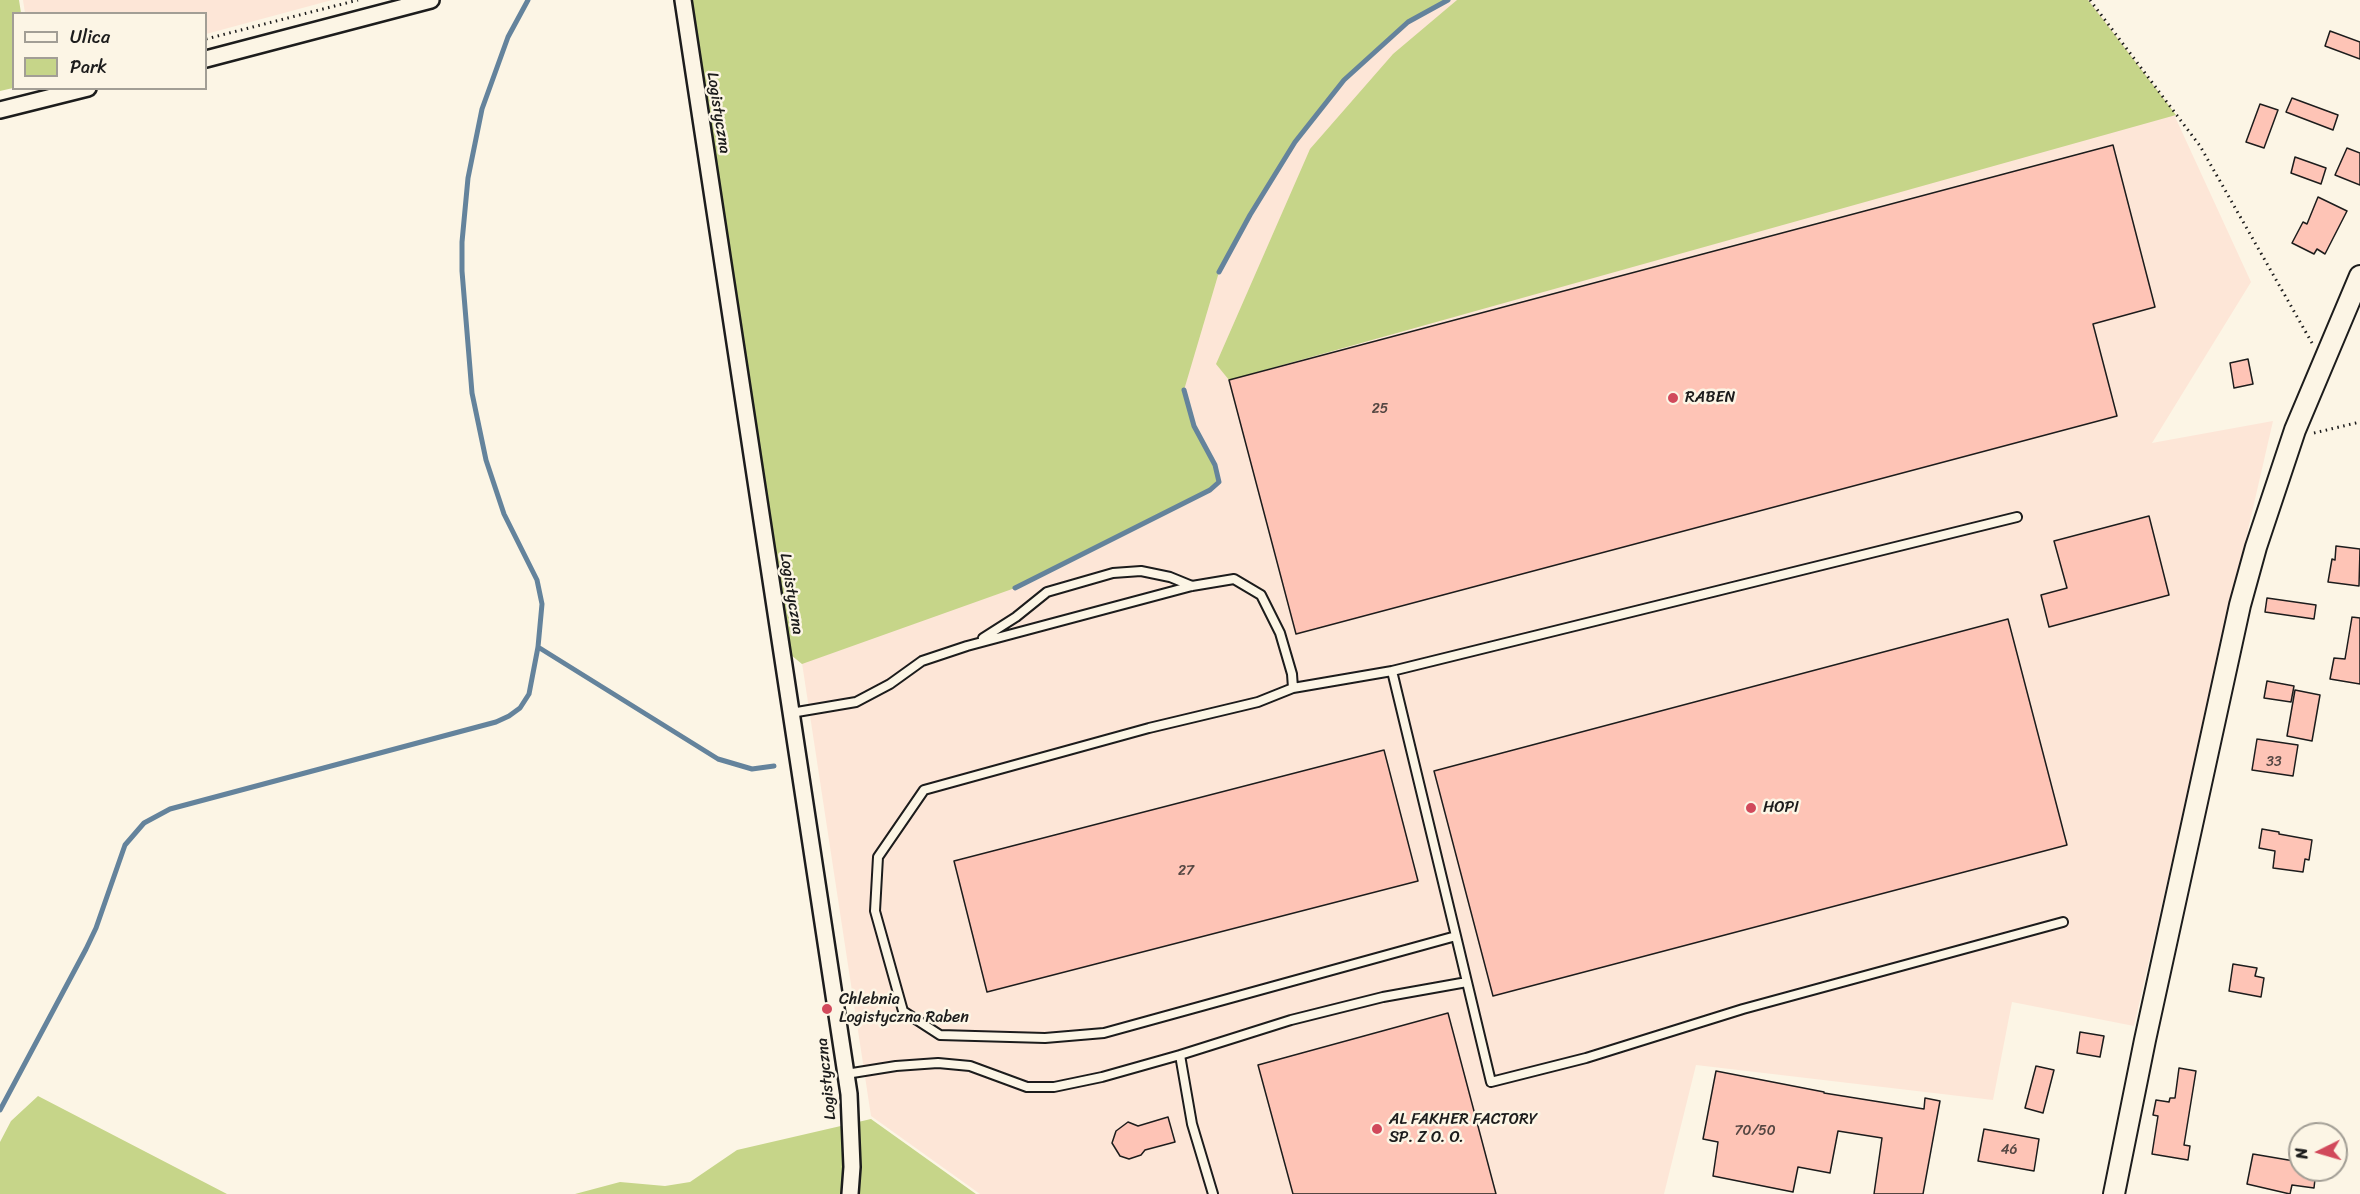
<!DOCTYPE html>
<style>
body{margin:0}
#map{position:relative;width:2360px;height:1194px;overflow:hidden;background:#fcf5e5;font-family:Sriracha,sans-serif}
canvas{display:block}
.legend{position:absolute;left:12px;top:12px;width:195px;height:78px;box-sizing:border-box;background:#fcf5e5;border:2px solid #a29e95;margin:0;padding:8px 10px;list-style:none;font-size:18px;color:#1c1c1c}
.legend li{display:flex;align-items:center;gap:12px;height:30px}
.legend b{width:30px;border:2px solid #a29e95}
.north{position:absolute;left:2288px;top:1122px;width:60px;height:60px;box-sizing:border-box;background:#fcf5e5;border:2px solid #a29e95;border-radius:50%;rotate:265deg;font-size:16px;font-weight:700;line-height:24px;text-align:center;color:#1c1c1c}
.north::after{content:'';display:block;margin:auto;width:21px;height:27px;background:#d1495b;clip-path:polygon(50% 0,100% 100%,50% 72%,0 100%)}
</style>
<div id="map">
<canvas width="2360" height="1194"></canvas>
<ul class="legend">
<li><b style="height:8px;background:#fcf5e5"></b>Ulica</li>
<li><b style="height:16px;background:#c6d589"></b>Park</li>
</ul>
<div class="north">N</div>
</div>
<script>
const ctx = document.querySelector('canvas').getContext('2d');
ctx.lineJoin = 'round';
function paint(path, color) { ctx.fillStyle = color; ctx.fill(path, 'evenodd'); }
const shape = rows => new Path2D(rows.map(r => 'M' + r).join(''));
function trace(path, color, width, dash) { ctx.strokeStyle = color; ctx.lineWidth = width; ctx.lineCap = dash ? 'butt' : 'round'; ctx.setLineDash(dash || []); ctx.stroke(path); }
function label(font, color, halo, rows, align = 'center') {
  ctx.font = font + ' Sriracha,sans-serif'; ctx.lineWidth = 5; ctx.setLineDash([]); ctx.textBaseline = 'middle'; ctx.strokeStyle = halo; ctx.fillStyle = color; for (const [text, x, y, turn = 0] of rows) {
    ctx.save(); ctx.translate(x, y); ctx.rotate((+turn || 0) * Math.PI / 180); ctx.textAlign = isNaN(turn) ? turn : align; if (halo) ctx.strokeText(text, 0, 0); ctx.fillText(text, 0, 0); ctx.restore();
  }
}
paint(shape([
 [23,0,332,0,206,34,206,14,25,13],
 [701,0,2089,0,2171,108,2251,282,2152,443,2273,421,2134,1026,2012,1002,1993,1100,1696,1065,1664,1194,980,1194,871,1116]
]), '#fde6d7');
paint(shape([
 [0,0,19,0,21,13,14,14,13,88,0,91],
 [683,0,1448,0,1408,22,1344,80,1295,142,1250,215,1219,272,1184,390,1194,426,1215,465,1219,482,1209,490,1015,588,802,664,781,647],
 [1457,0,2088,0,2176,115,1229,380,1216,364,1310,149,1393,54],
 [38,1096,227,1194,0,1194,0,1142,11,1121],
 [871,1119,976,1194,575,1194,620,1182,665,1186,690,1182,737,1150]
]), '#c6d589');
trace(shape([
 [1219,272,1250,215,1295,142,1344,80,1408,22,1448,0],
 [1015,588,1210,490,1219,482,1215,465,1194,426,1184,390],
 [538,647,718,759,752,769,774,766],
 [0,1110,86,949,96,928,125,845,144,823,170,809,496,722,509,716,520,708,529,694,538,647,542,604,537,580,504,514,486,460,472,393,462,271,462,242,468,178,482,109,508,37,528,0]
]), '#64839c', 5);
const building = shape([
 [2330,31,2360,42,2360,59,2325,46,2330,31],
 [2292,98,2338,115,2333,130,2286,112,2292,98],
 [2260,104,2278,110,2264,148,2246,142,2260,104],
 [2113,145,2155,307,2093,324,2117,416,1296,634,1229,380,2113,145],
 [2347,148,2360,153,2360,185,2335,175,2347,148],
 [2295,157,2326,168,2321,184,2291,173,2295,157],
 [2318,197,2347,211,2325,254,2317,249,2314,254,2292,243,2303,222,2307,224,2318,197],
 [2248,359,2253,384,2234,388,2230,363,2248,359],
 [2149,516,2169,595,2049,627,2041,595,2067,588,2054,541,2149,516],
 [2336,546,2360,549,2359,586,2328,582,2332,559,2335,560,2336,546],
 [2267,598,2316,605,2314,619,2265,612,2267,598],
 [2352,617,2360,618,2360,684,2330,679,2334,658,2345,659,2352,617],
 [2008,619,2067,845,1493,996,1434,771,2008,619],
 [2267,681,2294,686,2291,702,2264,698,2267,681],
 [2295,690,2320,695,2312,741,2287,736,2295,690],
 [2257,739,2298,745,2293,776,2252,770,2257,739],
 [1384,750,1418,881,987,992,954,861,1384,750],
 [2262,829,2279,832,2279,834,2312,840,2309,860,2305,859,2303,872,2273,868,2275,851,2259,848,2262,829],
 [2233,964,2257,968,2255,976,2264,978,2261,997,2229,991,2233,964],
 [1448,1013,1496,1194,1293,1194,1258,1065,1448,1013],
 [2080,1032,2104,1036,2100,1057,2077,1053,2080,1032],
 [2036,1066,2054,1070,2043,1113,2025,1108,2036,1066],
 [2179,1068,2196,1071,2184,1145,2190,1146,2188,1160,2152,1154,2158,1116,2153,1115,2156,1100,2169,1102,2170,1098,2175,1098,2179,1068],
 [1716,1071,1824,1092,1824,1093,1924,1109,1925,1098,1940,1101,1923,1194,1874,1194,1882,1138,1838,1131,1830,1173,1798,1167,1793,1192,1713,1176,1718,1142,1703,1139,1716,1071],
 [1168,1117,1175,1142,1145,1150,1141,1155,1129,1159,1120,1156,1112,1143,1116,1131,1128,1122,1138,1126,1168,1117],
 [1984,1129,2039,1139,2034,1171,1978,1161,1984,1129],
 [2253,1154,2300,1162,2300,1170,2316,1170,2314,1188,2292,1185,2290,1194,2247,1184,2253,1154]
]);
paint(building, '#fec4b6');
trace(building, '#1c1c1c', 1.5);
const service = shape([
 [983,638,1016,617,1047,592,1113,573,1141,571,1170,577,1192,586],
 [1392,671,2017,517],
 [1293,688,1392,671,1456,936],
 [791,713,856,702,890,684,922,661,967,646,1192,586,1234,579,1261,595,1280,633,1292,674,1293,688,1258,702,1149,728,924,790,878,857,875,911,903,1011,940,1035,1045,1038,1104,1033,1456,936,1467,982],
 [1180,1055,1291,1020,1383,997,1467,982,1491,1082,1586,1058,1743,1009,2063,922],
 [846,1074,896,1066,938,1063,970,1066,1027,1087,1054,1087,1102,1077,1180,1055,1192,1124,1213,1194]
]);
const minor = shape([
 [683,0,849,1094,852,1167,850,1194],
 [206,59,431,0],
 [0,110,88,88]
]);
const tertiary = shape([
 [2114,1194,2145,1040,2240,605,2256,547,2295,430,2360,276]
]);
trace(service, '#1c1c1c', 12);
trace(minor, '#1c1c1c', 20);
trace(tertiary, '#1c1c1c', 24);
trace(shape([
 [2090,0,2200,146,2312,343],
 [206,39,358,0],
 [2314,433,2360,422]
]), '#1c1c1c', 3, [1.5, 4.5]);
trace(service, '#fcf5e5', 8);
trace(minor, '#fcf5e5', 15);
trace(tertiary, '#fcf5e5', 20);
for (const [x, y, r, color] of [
 [1673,398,6,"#d1495b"],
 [1751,808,6,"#d1495b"],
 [827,1009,6,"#d1495b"],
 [1377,1129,6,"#d1495b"]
]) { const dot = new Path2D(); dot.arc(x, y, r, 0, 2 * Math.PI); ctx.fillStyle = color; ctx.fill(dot); trace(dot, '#fcf5e5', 2); }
label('14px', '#544642', null, [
 ["25",1380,409],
 ["33",2274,762],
 ["27",1186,871],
 ["70/50",1755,1131],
 ["46",2009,1150]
]);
label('16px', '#1c1c1c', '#fcf5e5', [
 ["Logistyczna",718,113,81],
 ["Logistyczna",791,594,81],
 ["Logistyczna",827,1079,-96]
]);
label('16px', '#1c1c1c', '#fcf5e5', [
 ["RABEN",1685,398],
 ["HOPI",1763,808],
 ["Chlebnia",839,1000],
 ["Logistyczna Raben",839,1018],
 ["AL FAKHER FACTORY",1389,1120],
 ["SP. Z O. O.",1389,1138]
], 'left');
</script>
